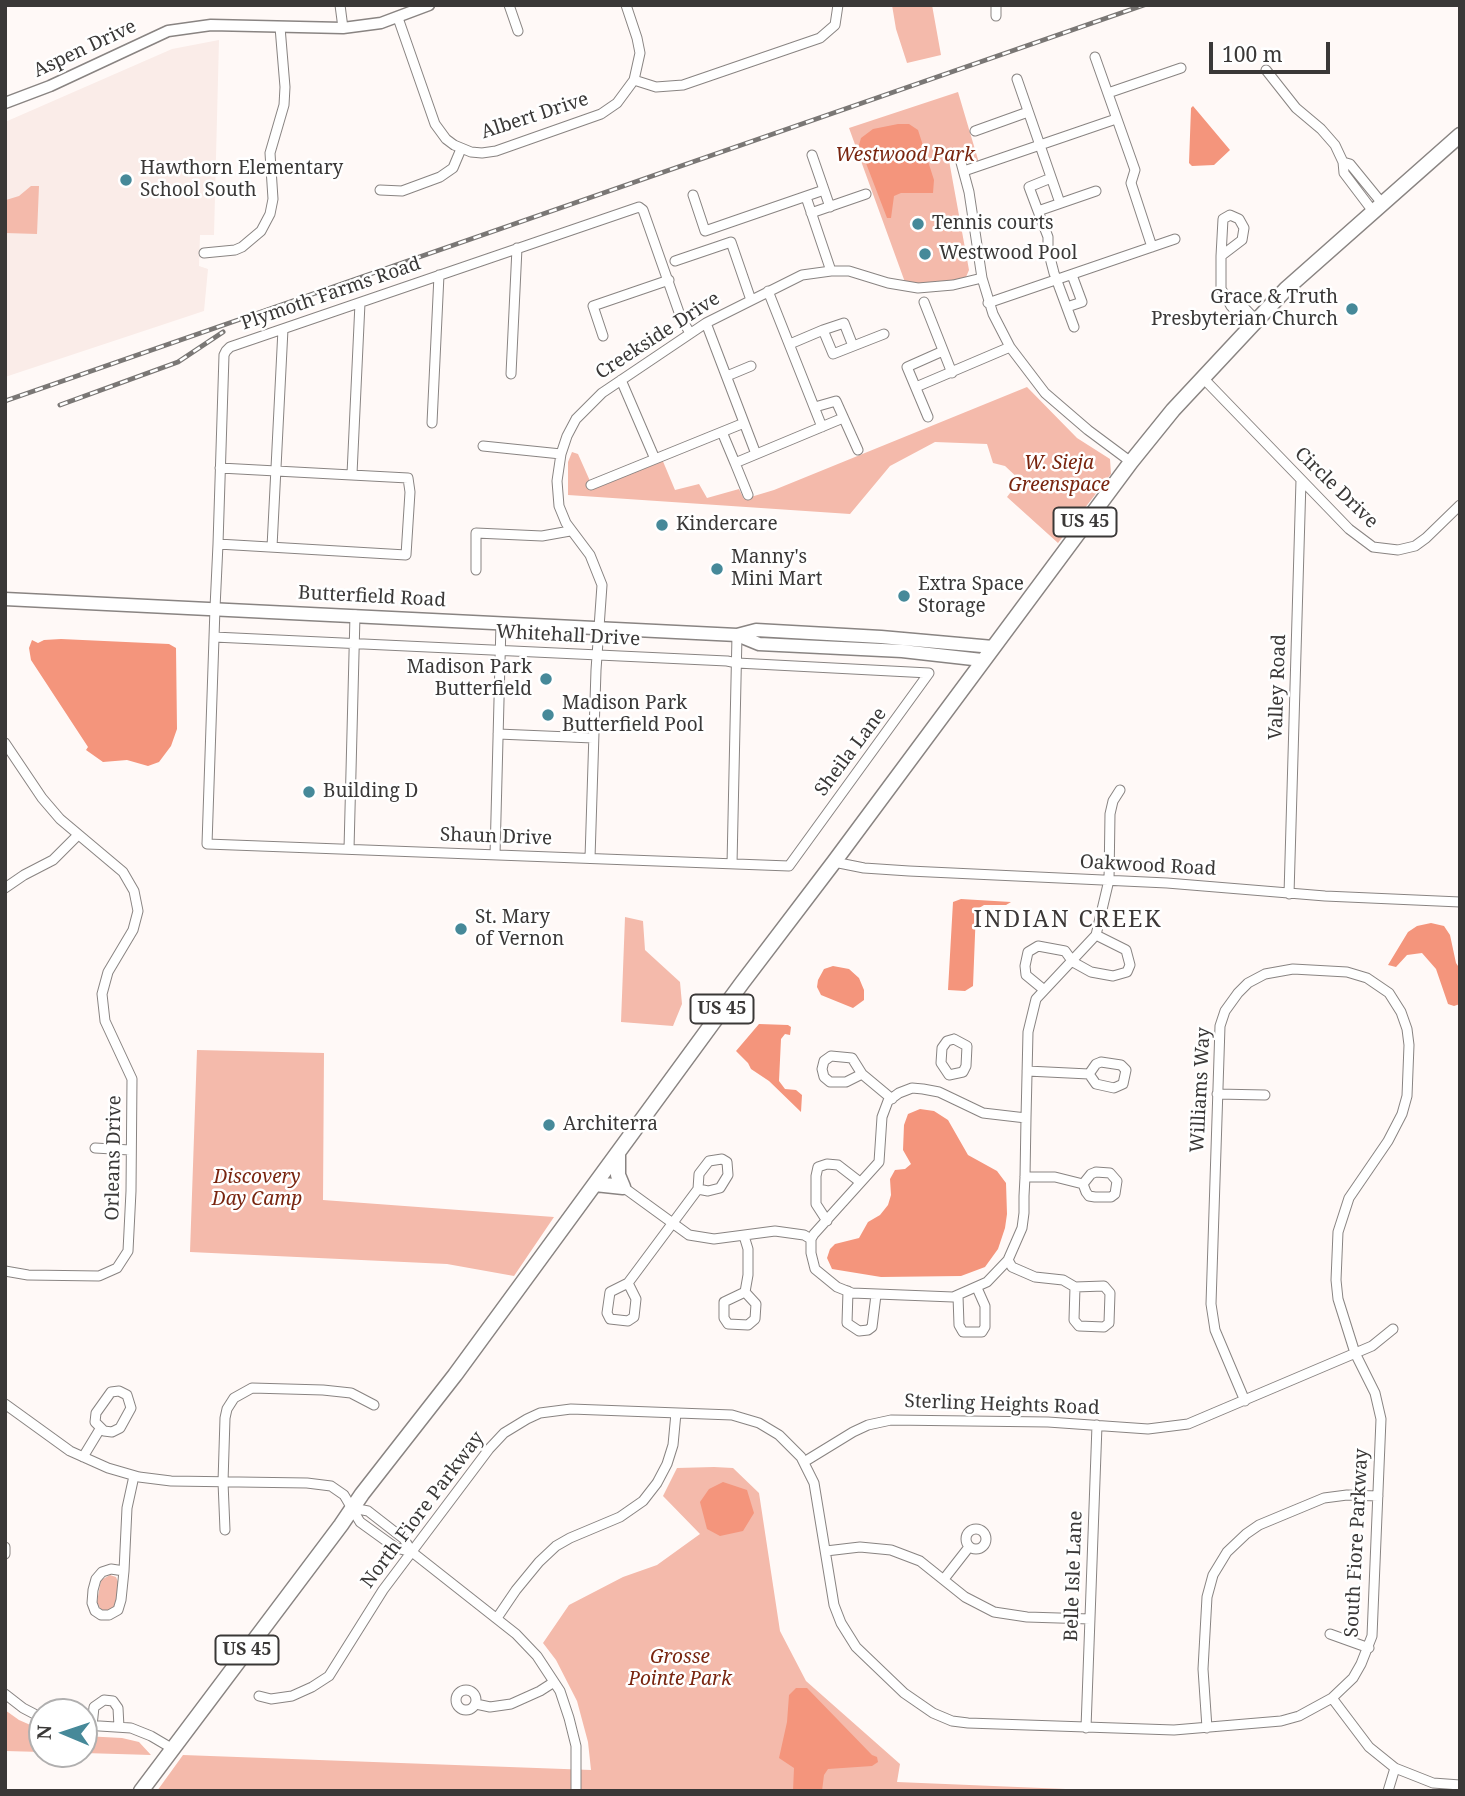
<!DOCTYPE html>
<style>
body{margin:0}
#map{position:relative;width:1465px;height:1796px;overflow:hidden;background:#fff9f7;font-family:"Noto Serif",serif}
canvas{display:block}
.frame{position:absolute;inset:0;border:7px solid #3a3837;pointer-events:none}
.north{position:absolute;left:28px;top:1698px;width:70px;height:70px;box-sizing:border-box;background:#fff;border:2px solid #b0afaf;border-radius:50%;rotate:272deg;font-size:19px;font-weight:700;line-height:28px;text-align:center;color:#3a3837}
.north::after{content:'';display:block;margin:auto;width:24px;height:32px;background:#468999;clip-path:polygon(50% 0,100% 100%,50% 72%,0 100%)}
.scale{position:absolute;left:1209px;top:42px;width:121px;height:32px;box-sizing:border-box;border:4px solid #3a3837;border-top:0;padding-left:9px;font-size:21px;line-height:24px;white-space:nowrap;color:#3a3837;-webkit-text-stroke:5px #fff;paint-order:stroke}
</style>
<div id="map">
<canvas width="1465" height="1796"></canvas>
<div class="frame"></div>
<div class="north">N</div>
<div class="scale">100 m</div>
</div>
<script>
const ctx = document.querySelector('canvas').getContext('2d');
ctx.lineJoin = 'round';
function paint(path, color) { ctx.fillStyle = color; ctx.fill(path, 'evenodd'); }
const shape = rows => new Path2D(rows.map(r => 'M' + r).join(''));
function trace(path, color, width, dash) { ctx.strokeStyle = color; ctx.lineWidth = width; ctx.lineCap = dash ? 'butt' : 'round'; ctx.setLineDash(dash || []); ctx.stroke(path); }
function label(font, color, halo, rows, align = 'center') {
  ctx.font = font + ' "Noto Serif",serif'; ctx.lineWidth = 5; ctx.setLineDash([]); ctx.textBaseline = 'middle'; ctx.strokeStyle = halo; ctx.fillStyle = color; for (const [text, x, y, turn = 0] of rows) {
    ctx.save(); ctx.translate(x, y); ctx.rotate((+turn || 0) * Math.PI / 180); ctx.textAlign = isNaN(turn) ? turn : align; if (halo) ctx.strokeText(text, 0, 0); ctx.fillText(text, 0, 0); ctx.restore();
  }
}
paint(shape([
 [219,40,214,235,200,235,199,266,208,269,204,311,5,377,5,122,172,49]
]), '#faece8');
paint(shape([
 [892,5,932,5,941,55,907,63,896,29],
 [958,92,979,163,972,163,966,159,963,150,948,155,969,270,966,277,941,284,906,285,849,128],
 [31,186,39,186,37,234,5,233,6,200,19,196],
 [1027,387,1077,438,1110,459,1111,474,1058,543,1007,497,1020,480,1005,466,993,463,987,444,935,442,890,466,850,514,568,495,568,462,572,452,578,454,590,481,587,483,590,490,662,459,675,490,699,484,707,498,739,489,744,499,774,490],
 [625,917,643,921,645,950,680,982,682,1004,673,1026,621,1022],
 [197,1050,324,1053,323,1200,554,1217,514,1276,447,1264,190,1252],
 [714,1467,733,1468,759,1493,780,1631,806,1681,900,1764,897,1782,1114,1791,157,1791,183,1755,591,1770,588,1742,577,1701,556,1660,543,1643,569,1605,623,1577,657,1565,700,1534,663,1496,677,1468],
 [110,1575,116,1577,119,1584,115,1607,106,1612,101,1610,97,1602,101,1580],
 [5,1710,19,1720,42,1730,42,1752,5,1751],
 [84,1736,122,1738,139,1742,151,1755,84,1753]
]), '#f4baab');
paint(shape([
 [1193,106,1230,150,1214,165,1192,166,1189,163,1191,108],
 [898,124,909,124,918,130,934,180,933,193,901,193,894,196,891,218,887,218,859,145,861,138,873,129],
 [61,639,169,644,176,648,177,729,171,746,159,762,148,766,127,760,103,762,86,750,88,747,31,660,29,648,32,640,38,643,44,640],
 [961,899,1011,902,1006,905,984,905,976,910,973,986,965,991,948,990,953,902],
 [1431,923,1444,926,1450,935,1456,963,1460,969,1460,1004,1454,1006,1448,1004,1436,969,1422,953,1407,955,1396,967,1388,965,1408,932,1417,926],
 [833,966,849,969,859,978,864,990,864,1000,853,1008,821,995,817,987,818,980,824,969],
 [759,1024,788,1025,791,1027,790,1035,785,1034,781,1039,779,1081,785,1089,796,1090,802,1095,801,1112,769,1081,751,1069,748,1063,736,1051],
 [920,1109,934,1111,948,1120,968,1155,997,1171,1006,1183,1007,1214,1005,1228,998,1249,985,1267,961,1276,881,1277,832,1269,827,1258,830,1249,835,1244,859,1238,868,1222,880,1215,888,1205,891,1195,890,1179,895,1170,905,1169,911,1164,903,1150,904,1125,908,1114],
 [723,1482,747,1490,754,1513,743,1531,720,1536,707,1529,700,1502,709,1489],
 [796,1688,807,1688,872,1755,877,1757,878,1762,872,1766,828,1769,824,1775,822,1791,793,1791,794,1768,779,1758,787,1722,789,1695]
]), '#f4957c');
const minor = shape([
 [340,5,343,28],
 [509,5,518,31],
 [996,16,996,5],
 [398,18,435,124,446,139,454,145,471,152,482,153,496,151,601,114,617,103,634,80,640,53,637,38,626,5],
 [1095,57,1135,170,1131,183,1152,247],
 [1266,70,1296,108,1321,129,1335,145,1343,162,1344,173,1372,210],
 [1017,79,1060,203],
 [634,80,656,87,683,85,820,38,835,25,838,5],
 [1108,93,1181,68],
 [975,131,1028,112],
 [812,155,830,207],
 [959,155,969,192,982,278,993,314,1010,347,1045,393,1088,430,1131,462],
 [1343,162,1350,164,1381,202],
 [964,171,1116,119],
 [380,190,402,191,440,177,453,168,461,149],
 [693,195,705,231,824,190],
 [806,197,831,271],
 [1038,211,1029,187,1051,178],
 [811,213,866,194],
 [204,253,235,250,242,247,261,231,270,214,273,199,270,153,284,105,285,87,280,27],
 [1221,256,1242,240,1244,228,1239,219,1230,215,1223,219,1221,256,1221,289,1225,295],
 [675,261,731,242,751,300],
 [768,291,822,427],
 [924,302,952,373],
 [988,303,1175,239],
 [1067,307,1082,302,1072,275],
 [706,323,756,454],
 [1074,327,1054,273,1048,250,1048,237,1038,211,1096,191],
 [1250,327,1231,306,1225,295,1236,299,1256,320],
 [823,330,844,323,853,346],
 [603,336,593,306,669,280],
 [790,344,823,330,833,354,884,334],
 [511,374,517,248],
 [727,376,751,366],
 [1203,378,1349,529,1373,547,1398,550,1415,546,1426,538,1460,505],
 [621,380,655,459],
 [916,387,1010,347],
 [815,407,836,401,858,450],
 [928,417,907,367,943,351],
 [432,423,439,275],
 [722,432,735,463],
 [483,446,561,454],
 [352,474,360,303],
 [591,485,744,423],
 [748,495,735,463,843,418],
 [218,544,406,555,410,492,408,478,220,468],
 [272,547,283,329],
 [476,570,476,533,542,536,570,531],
 [214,637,727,661,737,663,929,673,789,866,207,844,215,608,218,544,224,355,226,351,230,347,639,207,643,210,681,318,690,333],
 [498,734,593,738],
 [5,743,42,798,60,819,123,872,134,891,138,911,133,930,108,972,102,994,105,1021,132,1079,131,1191,128,1251,117,1268,99,1276,28,1275,5,1271],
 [349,849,355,615],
 [495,855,501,623],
 [590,858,596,670,602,585,590,555,566,523,559,506,557,481,561,454,567,436,576,419,602,393,706,323,802,275,831,271,849,271,888,283,918,288,953,285,982,278],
 [834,862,864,868,909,871,1167,883,1325,896,1460,902],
 [732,864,737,635],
 [5,888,24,875,53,860,78,835],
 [1289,894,1301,480],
 [1043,989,1026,975,1025,966,1028,952,1038,946,1065,951,1073,962,1091,972,1113,976,1127,972,1130,965,1126,950,1096,935],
 [954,1039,967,1046,966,1066,963,1072,949,1075,941,1063,942,1048,947,1041,954,1039],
 [1101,1062,1121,1065,1126,1070,1123,1084,1114,1088,1096,1084,1089,1074,1096,1064,1101,1062],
 [1027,1071,1089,1074],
 [862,1074,846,1082,830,1082,824,1077,822,1069,824,1061,831,1056,852,1058,862,1074,892,1099],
 [1217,1094,1265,1095],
 [1026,1118,983,1113,939,1092,923,1089,912,1088,899,1093,888,1101,882,1117,879,1162,814,1234,811,1239,811,1253,815,1269,837,1287,852,1293,953,1297,987,1282,1008,1260,1022,1228,1024,1213,1024,1196,1025,1177,1026,1118,1028,1032,1036,999,1096,935,1109,880,1110,814,1113,801,1120,790],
 [95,1148,130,1150],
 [1096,1172,1110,1173,1117,1181,1115,1194,1111,1197,1095,1197,1089,1196,1086,1192,1083,1184,1091,1174,1096,1172],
 [1025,1177,1055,1177,1083,1184],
 [623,1187,689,1235,714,1239,775,1231,804,1235,811,1239],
 [827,1221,816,1204,816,1176,818,1167,827,1164,838,1165,860,1182],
 [744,1236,748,1249,748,1275,745,1292],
 [1008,1260,1012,1267,1035,1277,1063,1280,1075,1287,1104,1286,1110,1293,1109,1323,1104,1327,1079,1326,1074,1320,1075,1287],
 [628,1283,636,1299,634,1317,628,1321,610,1319,607,1313,610,1292,628,1283,698,1189,699,1174,709,1161,722,1159,727,1162,728,1175,720,1188,708,1191,698,1189],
 [848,1291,847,1323,859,1331,868,1330,872,1327,876,1295],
 [745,1292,756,1304,755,1319,748,1325,728,1324,724,1318,724,1302,745,1292],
 [958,1296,959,1325,963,1332,982,1332,985,1327,985,1306,977,1288],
 [119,1391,127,1395,131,1408,120,1428,112,1432,104,1431,95,1422,96,1413,111,1392,119,1391],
 [5,1404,70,1451,108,1468,139,1477,171,1481,307,1483,331,1486,344,1495,360,1522,396,1548,412,1552],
 [83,1457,100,1429],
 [804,1462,853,1432,868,1425,891,1420,1048,1422,1148,1429,1188,1424,1372,1346,1393,1329],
 [353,1508,368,1511,404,1539,412,1552,516,1634,537,1656,560,1691,569,1718,576,1746,576,1791],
 '966 1539a10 10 0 1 1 20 0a10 10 0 1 1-20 0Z',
 [225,1530,223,1482,225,1418,227,1409,234,1398,252,1388,323,1390,351,1393,374,1405],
 [5,1547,5,1554],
 [826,1551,860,1547,891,1550,920,1561,965,1597,994,1612,1027,1617,1090,1619],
 [124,1571,121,1600,118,1610,109,1615,101,1615,95,1611,92,1603,93,1590,96,1579,102,1572,111,1569,124,1571,127,1508,134,1476],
 [944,1579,969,1547],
 [497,1618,516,1590,539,1562,556,1546,570,1538,620,1517,643,1501,657,1483,667,1464,673,1445,676,1413],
 [1330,1634,1369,1648],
 '456 1700a10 10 0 1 1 20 0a10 10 0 1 1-20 0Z',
 [5,1694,23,1708,42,1718],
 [259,1696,271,1699,292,1696,312,1687,329,1676,383,1590,489,1449,504,1433,527,1419,540,1413,571,1409,732,1415,759,1423,779,1435,801,1457,814,1483,834,1605,841,1623,856,1647,904,1693,933,1713,952,1721,968,1723,1174,1730,1281,1721,1299,1716,1332,1698,1353,1678,1361,1664,1372,1636,1381,1419,1375,1393,1355,1353,1338,1299,1336,1280,1338,1232,1349,1198,1388,1141,1402,1114,1407,1096,1409,1045,1407,1029,1401,1012,1389,993,1367,978,1347,972,1293,969,1265,974,1248,983,1238,993,1225,1011,1220,1026,1211,1304,1215,1330,1245,1401],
 [1332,1698,1369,1747,1395,1768,1433,1783,1460,1785],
 [476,1704,490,1707,511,1704,540,1691,554,1682],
 [84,1725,131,1728,151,1736,173,1749],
 [92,1726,94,1707,104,1700,113,1701,118,1708,119,1727],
 [1086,1728,1097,1425],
 [1207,1728,1203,1669,1207,1597,1213,1575,1227,1552,1246,1534,1259,1525,1324,1498,1347,1495,1378,1496],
 [1388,1791,1395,1768]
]);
const tertiary = shape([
 [5,103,50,86,168,31,211,25,343,28,381,23,429,5]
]);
const secondary = shape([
 [5,599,737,635,756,630,881,637,993,647],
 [737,635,759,644,902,651,982,660]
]);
const primary = shape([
 [595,1184,623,1187,618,1175,618,1153],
 [141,1791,341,1525,362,1494,455,1375,742,983,834,862,1131,462,1173,410,1286,289,1460,135]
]);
trace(minor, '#898482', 11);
trace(tertiary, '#898482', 13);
trace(secondary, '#898482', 15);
trace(primary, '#898482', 17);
trace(minor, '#fff', 9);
trace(tertiary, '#fff', 10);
trace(secondary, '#fff', 12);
trace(primary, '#fff', 14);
const rail = shape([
 [5,401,1144,5],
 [60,405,178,362,223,332]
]);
trace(rail, '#7a7775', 5);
trace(rail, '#fff', 2.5, [8]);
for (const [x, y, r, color] of [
 [126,180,7,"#468999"],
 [918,224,7,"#468999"],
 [925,254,7,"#468999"],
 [1352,309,7,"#468999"],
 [662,525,7,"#468999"],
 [717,569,7,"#468999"],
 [904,596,7,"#468999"],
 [546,679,7,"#468999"],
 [548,715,7,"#468999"],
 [309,792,7,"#468999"],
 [461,929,7,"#468999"],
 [549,1125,7,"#468999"]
]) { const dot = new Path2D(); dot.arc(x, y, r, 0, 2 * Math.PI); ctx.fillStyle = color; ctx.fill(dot); trace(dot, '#fff', 2.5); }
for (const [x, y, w] of [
 [1085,522,63],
 [722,1009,63],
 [247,1650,63]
]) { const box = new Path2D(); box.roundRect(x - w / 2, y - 14.5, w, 29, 5); ctx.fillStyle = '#fff'; ctx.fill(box); trace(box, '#3a3837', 2); }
label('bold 18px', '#3a3837', null, [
 ["US 45",1085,522],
 ["US 45",722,1009],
 ["US 45",247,1650]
]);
label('19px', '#3a3837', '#fff', [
 ["Aspen Drive",85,49,-25],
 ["Albert Drive",535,116,-18],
 ["Plymoth Farms Road",331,294,-19],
 ["Creekside Drive",658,336,-33],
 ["Circle Drive",1336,488,44],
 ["Butterfield Road",372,597,3],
 ["Whitehall Drive",568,636,3],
 ["Valley Road",1278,687,-88],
 ["Sheila Lane",851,752,-53],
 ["Shaun Drive",496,837,2],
 ["Oakwood Road",1148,866,3],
 ["Williams Way",1201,1090,-87],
 ["Orleans Drive",114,1158,-89],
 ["Sterling Heights Road",1002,1405,2],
 ["North Fiore Parkway",423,1510,-53],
 ["South Fiore Parkway",1357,1543,-87],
 ["Belle Isle Lane",1074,1576,-88]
]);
label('italic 19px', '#79250f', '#fff', [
 ["Westwood Park",905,156],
 ["W. Sieja",1059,464],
 ["Greenspace",1059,486],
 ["Discovery",257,1178],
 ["Day Camp",257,1200],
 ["Grosse",680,1658],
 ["Pointe Park",680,1680]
]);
label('19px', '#3a3837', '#fff', [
 ["Hawthorn Elementary",140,169],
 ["School South",140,191],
 ["Tennis courts",932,224],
 ["Westwood Pool",939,254],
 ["Grace & Truth",1338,298,"right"],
 ["Presbyterian Church",1338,320,"right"],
 ["Kindercare",676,525],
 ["Manny's",731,558],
 ["Mini Mart",731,580],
 ["Extra Space",918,585],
 ["Storage",918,607],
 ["Madison Park",532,668,"right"],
 ["Butterfield",532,690,"right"],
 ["Madison Park",562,704],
 ["Butterfield Pool",562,726],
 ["Building D",323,792],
 ["St. Mary",475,918],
 ["of Vernon",475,940],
 ["Architerra",563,1125]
], 'left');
ctx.letterSpacing = '2px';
label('23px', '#3d3837', '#fff', [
 ["INDIAN CREEK",1068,920]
]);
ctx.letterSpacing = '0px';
</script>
